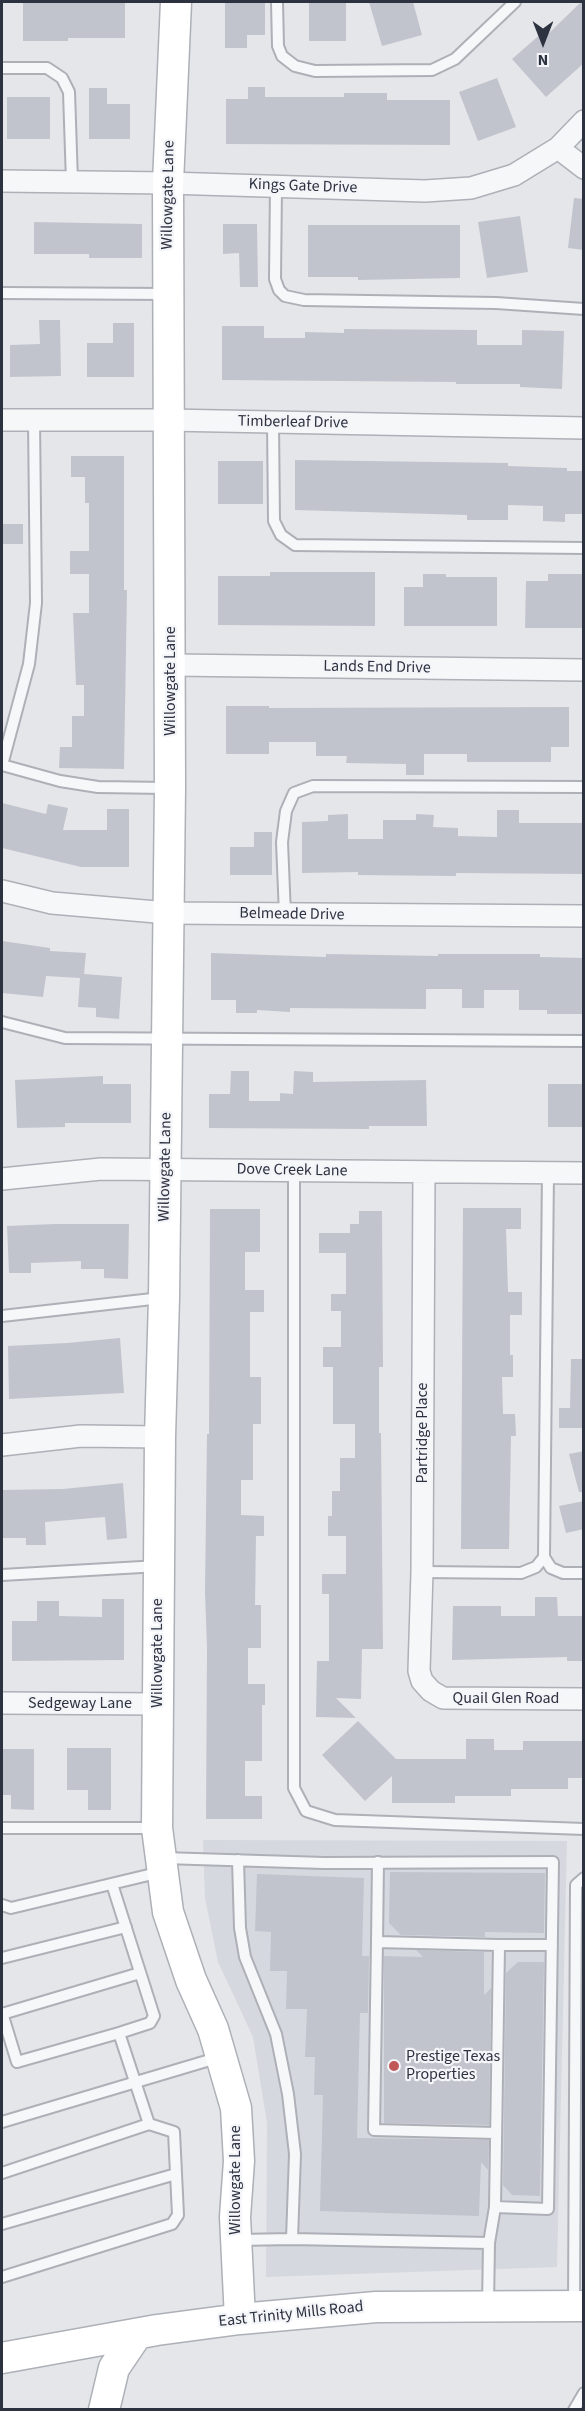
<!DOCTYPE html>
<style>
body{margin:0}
#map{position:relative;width:585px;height:2411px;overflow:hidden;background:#e4e6ea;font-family:"Source Sans 3",sans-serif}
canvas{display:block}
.frame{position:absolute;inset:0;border:3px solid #2d3241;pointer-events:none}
.north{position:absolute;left:513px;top:12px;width:60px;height:60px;-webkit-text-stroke:4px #f4f5f8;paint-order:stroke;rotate:180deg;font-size:16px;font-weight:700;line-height:24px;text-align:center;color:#2d3241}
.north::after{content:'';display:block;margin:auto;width:21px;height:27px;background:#2d3241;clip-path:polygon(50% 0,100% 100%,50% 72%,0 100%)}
</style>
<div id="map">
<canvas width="585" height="2411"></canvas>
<div class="frame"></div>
<div class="north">N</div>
</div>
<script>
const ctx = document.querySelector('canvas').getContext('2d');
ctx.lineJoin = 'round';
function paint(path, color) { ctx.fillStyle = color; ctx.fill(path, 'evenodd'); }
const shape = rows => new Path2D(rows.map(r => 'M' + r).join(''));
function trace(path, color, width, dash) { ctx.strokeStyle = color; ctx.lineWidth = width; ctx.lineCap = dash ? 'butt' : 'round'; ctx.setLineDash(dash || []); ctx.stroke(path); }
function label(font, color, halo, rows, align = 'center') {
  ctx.font = font + ' "Source Sans 3",sans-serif'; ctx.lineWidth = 4.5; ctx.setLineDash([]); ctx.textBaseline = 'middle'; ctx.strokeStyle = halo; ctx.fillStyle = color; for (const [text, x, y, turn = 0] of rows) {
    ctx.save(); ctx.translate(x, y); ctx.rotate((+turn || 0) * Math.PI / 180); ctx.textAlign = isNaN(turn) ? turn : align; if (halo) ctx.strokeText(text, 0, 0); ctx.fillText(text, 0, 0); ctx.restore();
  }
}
paint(shape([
 [203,1840,567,1841,557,2267,266,2277,267,2123,253,2037,218,1962,205,1898]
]), '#d6d8df');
paint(shape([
 [23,2,125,2,125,38,68,38,68,41,23,41],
 [225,2,265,2,265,35,247,35,247,48,225,48],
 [309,2,346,2,346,41,309,41],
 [369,2,413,2,422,35,382,46],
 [581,2,584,2,584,63,546,97,512,59,543,32,546,36],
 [497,78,516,127,478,141,459,92],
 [248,87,265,87,265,97,344,97,344,93,387,93,387,100,450,100,450,145,226,144,226,99,248,99],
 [89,88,107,88,107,104,130,104,130,139,89,139],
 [7,97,50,97,50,139,7,139],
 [574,198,584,199,584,250,568,248],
 [520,216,528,272,487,278,478,222],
 [34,222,142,224,142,258,89,258,89,254,34,254],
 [223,224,257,224,258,287,240,287,239,253,223,254],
 [308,225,460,225,460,278,358,280,358,277,308,277],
 [39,320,60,320,61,376,10,377,10,345,40,344],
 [113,323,134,323,134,377,87,377,87,343,113,343],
 [222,326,264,326,264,338,305,338,305,332,344,333,344,329,477,330,477,345,522,345,522,330,564,331,562,389,520,387,520,384,456,384,456,382,222,380],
 [71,456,124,456,124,590,127,590,124,769,59,768,60,747,72,747,72,716,84,716,84,685,76,685,73,613,89,613,89,574,70,574,70,551,89,551,89,503,85,503,85,477,71,477],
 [295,460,508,463,508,466,567,468,567,471,584,471,584,514,565,514,565,522,543,521,543,506,508,505,508,520,467,520,467,515,295,510],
 [218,461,263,461,263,504,218,504],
 [2,524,23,524,23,544,2,544],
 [270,572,375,572,375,626,218,625,218,576,270,576],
 [423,574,446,574,446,577,497,577,497,626,404,626,404,587,423,587],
 [548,574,584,574,584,628,525,628,526,581,548,581],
 [226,706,269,706,269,708,569,707,569,747,551,747,551,762,467,762,467,754,424,754,424,775,406,775,406,764,346,763,347,756,316,756,316,742,269,742,269,754,226,754],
 [2,803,46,814,48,804,68,808,63,830,107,830,107,809,129,809,129,867,81,867,2,848],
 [497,810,519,810,519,823,584,823,584,874,456,873,456,876,358,875,358,872,302,873,302,822,328,821,328,815,348,814,348,839,383,839,383,820,416,820,416,814,434,815,433,827,458,828,458,836,497,837],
 [254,832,272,832,272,875,230,875,230,847,254,847],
 [2,941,50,948,50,951,86,953,84,974,122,977,119,1019,96,1017,96,1008,78,1007,80,978,46,976,43,997,2,993],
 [211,953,326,957,326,954,438,956,438,954,540,954,540,957,584,958,584,1014,547,1014,547,1010,519,1010,519,990,484,990,484,1008,462,1008,462,989,426,989,426,1009,290,1008,290,1012,257,1010,257,1013,236,1013,236,1000,211,1000],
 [231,1071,249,1071,249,1101,280,1101,280,1093,293,1094,294,1071,313,1072,313,1082,426,1080,427,1126,369,1126,369,1129,209,1128,209,1094,230,1094],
 [103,1076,103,1084,131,1084,131,1123,65,1123,65,1127,17,1128,15,1080],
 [548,1084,584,1084,584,1127,548,1127],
 [463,1208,521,1208,521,1229,506,1229,508,1292,522,1292,522,1315,510,1315,510,1355,513,1355,513,1377,502,1377,503,1414,515,1414,516,1436,511,1436,509,1549,461,1549],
 [210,1209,260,1209,260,1252,245,1252,245,1290,264,1290,264,1312,250,1312,250,1377,261,1377,261,1424,253,1424,253,1480,241,1480,241,1515,264,1516,264,1536,256,1536,255,1605,261,1605,261,1648,248,1648,248,1684,265,1684,265,1705,262,1705,262,1761,245,1761,245,1796,262,1796,262,1819,206,1819,207,1648,205,1592,207,1434,209,1434],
 [359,1211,382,1211,383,1367,379,1367,379,1433,381,1433,383,1649,362,1649,361,1699,336,1698,356,1718,316,1717,317,1661,329,1661,329,1594,322,1594,322,1574,346,1574,346,1536,328,1536,328,1516,332,1516,332,1491,340,1491,340,1458,355,1458,355,1424,333,1424,333,1367,323,1367,323,1347,341,1347,341,1311,331,1311,331,1294,346,1294,346,1253,319,1253,319,1233,350,1233,350,1224,359,1224],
 [55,1224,129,1224,128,1279,104,1278,104,1269,81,1269,81,1261,31,1263,31,1273,9,1273,7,1226],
 [120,1338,124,1393,9,1399,8,1346,67,1343],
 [571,1359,584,1359,584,1428,559,1428,559,1408,570,1408],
 [584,1451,584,1492,579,1492,569,1454],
 [123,1483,127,1538,107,1540,105,1517,45,1522,46,1545,26,1545,26,1538,2,1538,2,1490,63,1489],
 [584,1501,584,1529,566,1533,559,1506],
 [535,1597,557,1597,558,1616,584,1616,584,1661,567,1661,567,1657,452,1660,453,1606,501,1606,501,1616,535,1616],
 [102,1599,124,1599,124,1660,12,1661,12,1621,37,1621,37,1601,59,1601,59,1616,102,1617],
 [358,1721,396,1759,466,1759,466,1739,494,1739,494,1750,523,1750,523,1741,584,1741,584,1778,568,1778,568,1789,511,1789,511,1796,455,1796,455,1803,392,1803,392,1776,365,1801,322,1755],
 [67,1748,111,1748,111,1810,88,1810,88,1790,67,1790],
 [2,1749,34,1749,34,1810,11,1809,11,1795,2,1795],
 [390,1872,545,1873,544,1933,485,1932,485,1937,401,1935,389,1923],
 [257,1874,364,1878,362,1956,369,1956,368,2013,360,2013,357,2138,489,2140,488,2170,481,2162,479,2216,320,2211,323,2095,314,2095,315,2057,305,2057,307,2009,286,2009,287,1971,270,1971,271,1932,255,1931],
 [416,1950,484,1952,484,1995,491,1988,489,2125,384,2123,384,1956,423,1957],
 [518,1962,544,1962,540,2196,512,2195,503,2185,506,1973]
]), '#c2c4cd');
const lane = shape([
 [277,2,278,46,282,56,295,66,315,71,432,70,455,59,515,2],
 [2,68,47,68,62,78,69,92,72,182],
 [276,186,275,279,279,290,285,296,304,300,496,303,584,309],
 [2,293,168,294],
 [273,422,274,521,281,535,295,545,584,548],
 [2,765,29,664,36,603,34,420],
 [2,765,60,781,98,787,167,788],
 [285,915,282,842,286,811,294,793,313,786,584,787],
 [2,1022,65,1038,584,1041],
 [294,1171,294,1788,306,1811,335,1820,584,1829],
 [548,1172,544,1557,551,1568,563,1573,584,1573],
 [2,1316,161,1298],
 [422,1572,521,1573,536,1567,544,1557],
 [2,1575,159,1566],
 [2,1828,154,1828],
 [163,1858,324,1863,553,1862,548,2209,495,2207],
 [378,1862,377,1942,499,1945],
 [2,1905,11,1908,161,1872],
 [377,1942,374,2130,496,2133],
 [2,1958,126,1927],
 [2,2013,17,2062,119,2033],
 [2,2014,140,1973],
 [2,2122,220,2057],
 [2,2173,149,2124],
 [2,2224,176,2174],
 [292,2239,489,2243,488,2306],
 [238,2240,292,2239,295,2154,288,2094,276,2034,245,1957,240,1928,238,1860],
 [489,2243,495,2207,499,1945,552,1945],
 [2,2277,172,2224,178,2215,174,2132,149,2124,119,2033,150,2023,154,2016,112,1884],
 [574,2306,576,1885,584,1878],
 [574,2410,584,2393]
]);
const street = shape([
 [558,148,584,168],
 [2,181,168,183,425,191,471,188,514,175,558,148,584,121],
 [2,420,168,420,584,428],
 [171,665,584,670],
 [2,891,52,903,168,913,584,916],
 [424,1172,422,1572,419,1671,422,1681,431,1691,443,1698,584,1699],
 [2,1179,101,1169,584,1173],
 [2,1445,81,1436,160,1437],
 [2,1703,158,1704]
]);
const secondary = shape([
 [176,2,168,183,170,788,164,1298,160,1437,157,1828,168,1912,191,1980,213,2029,236,2108,239,2161,235,2217,240,2319],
 [2,2358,157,2330,240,2319,376,2307,584,2306],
 [104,2410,114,2368,137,2334]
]);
trace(lane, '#adb0b7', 14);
trace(street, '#adb0b7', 24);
trace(secondary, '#adb0b7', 33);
trace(lane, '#f6f7f9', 10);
trace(street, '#f6f7f9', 21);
trace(secondary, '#fff', 30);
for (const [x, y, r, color] of [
 [394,2066,6,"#c15858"]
]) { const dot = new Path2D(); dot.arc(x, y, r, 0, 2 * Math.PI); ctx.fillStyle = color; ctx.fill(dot); trace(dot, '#f4f5f8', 2); }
label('16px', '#2d3241', '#f4f5f8', [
 ["Kings Gate Drive",303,187,2],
 ["Willowgate Lane",169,195,-89],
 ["Timberleaf Drive",293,423,1],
 ["Lands End Drive",377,668,1],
 ["Willowgate Lane",171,681,-90],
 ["Belmeade Drive",292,915,1],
 ["Willowgate Lane",166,1167,-89],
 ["Dove Creek Lane",292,1171,1],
 ["Partridge Place",423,1433,-90],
 ["Willowgate Lane",158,1653,-90],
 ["Quail Glen Road",506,1699],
 ["Sedgeway Lane",80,1704],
 ["Willowgate Lane",236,2180,-90],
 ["East Trinity Mills Road",291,2315,-6]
]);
label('16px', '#2d3241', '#f4f5f8', [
 ["Prestige Texas",406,2057],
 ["Properties",406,2075]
], 'left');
</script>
